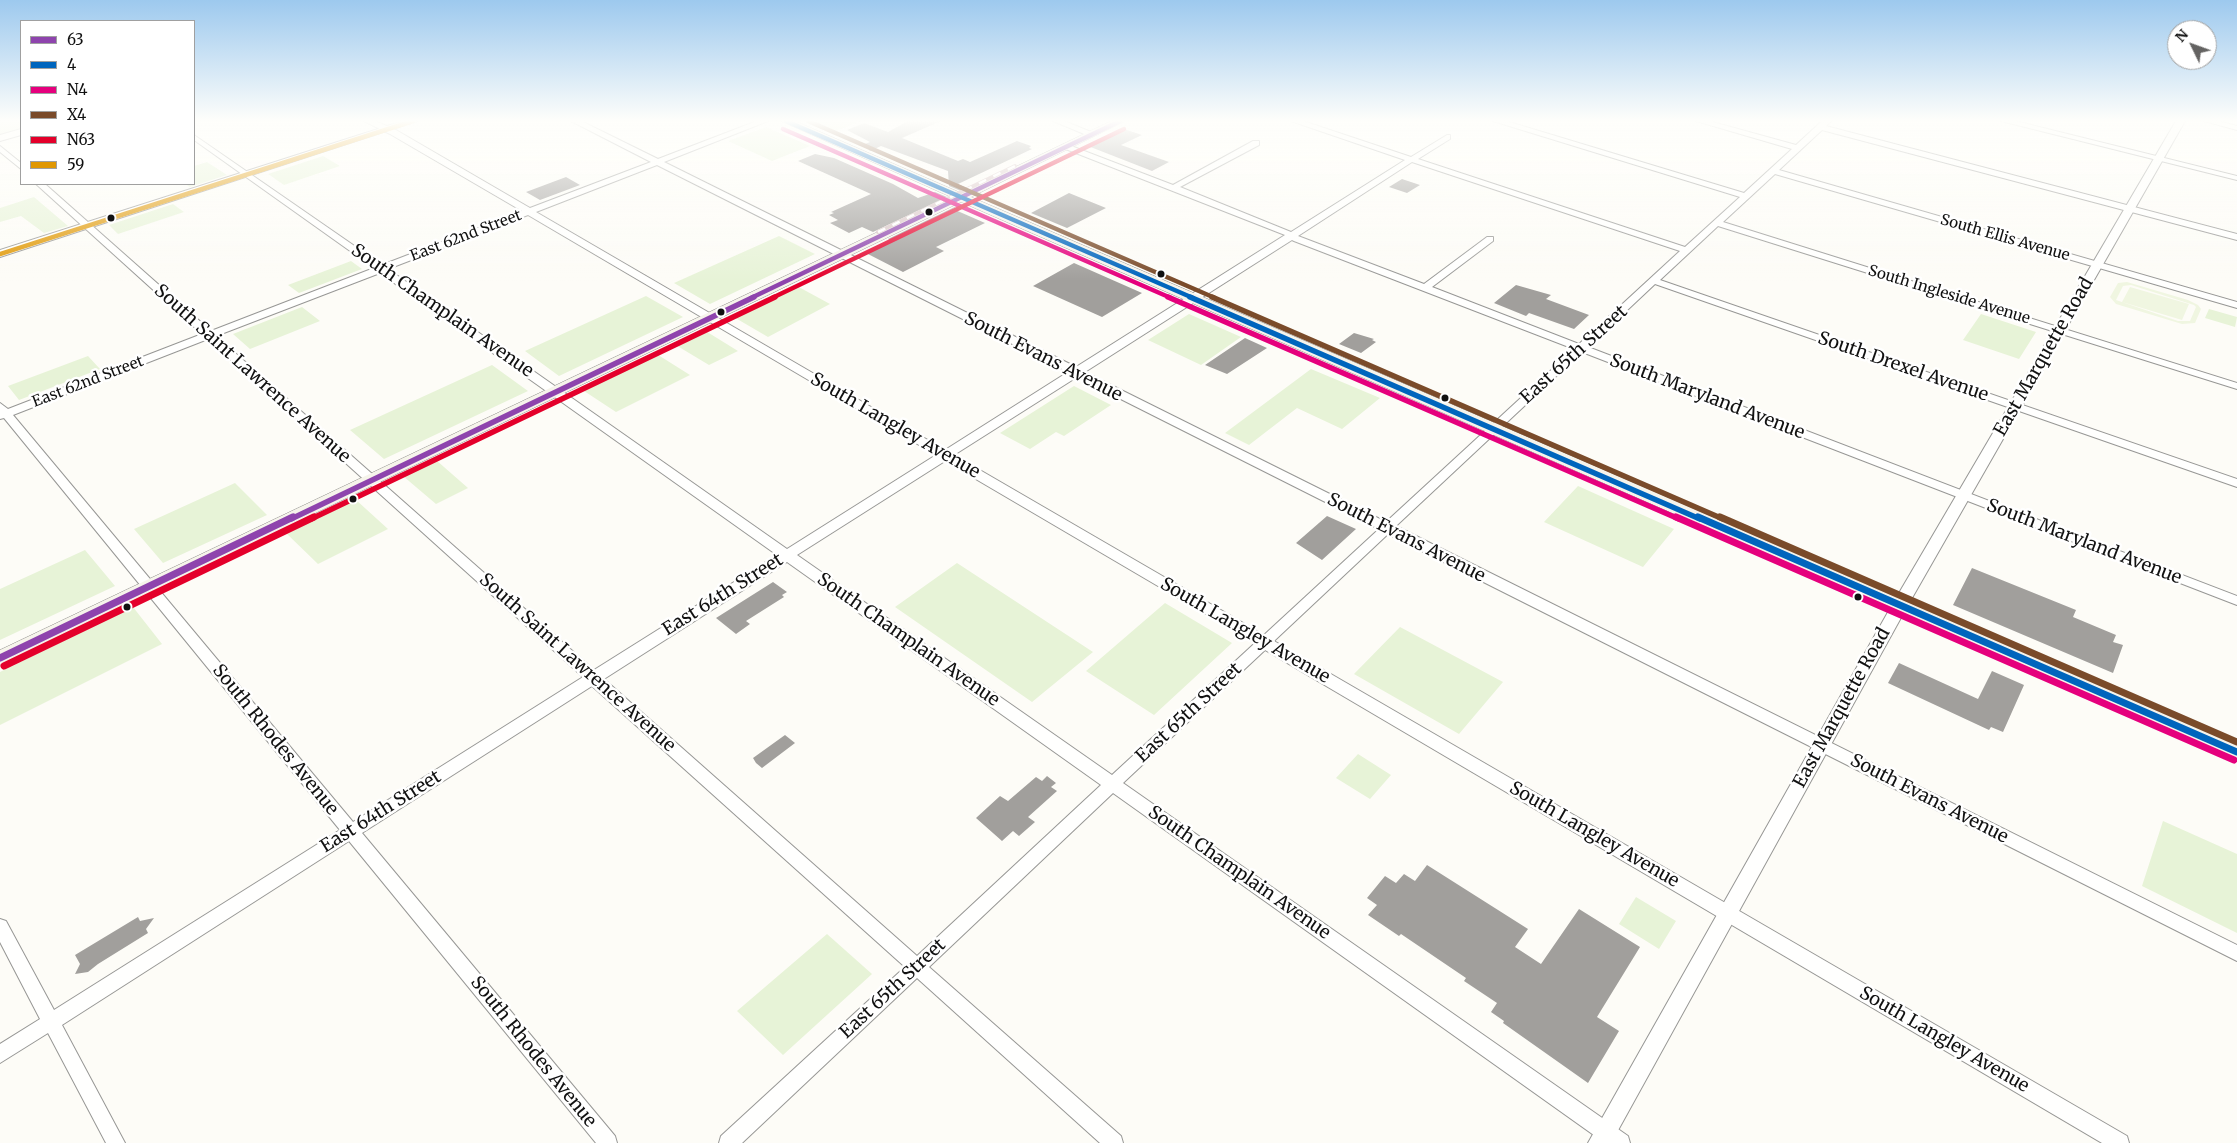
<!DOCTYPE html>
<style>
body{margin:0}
#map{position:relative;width:2237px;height:1143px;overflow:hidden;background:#fdfcf7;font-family:Merriweather,serif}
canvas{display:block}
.legend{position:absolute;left:20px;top:20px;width:175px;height:165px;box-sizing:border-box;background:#fff;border:1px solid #a0a0a0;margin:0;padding:6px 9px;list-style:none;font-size:15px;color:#111}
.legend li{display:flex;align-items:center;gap:10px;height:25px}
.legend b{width:25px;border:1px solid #a0a0a0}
.north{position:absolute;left:2167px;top:20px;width:50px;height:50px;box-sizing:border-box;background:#fff;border:1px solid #a0a0a0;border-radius:50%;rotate:312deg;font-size:14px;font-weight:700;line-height:20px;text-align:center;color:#111}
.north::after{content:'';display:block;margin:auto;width:18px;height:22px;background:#646362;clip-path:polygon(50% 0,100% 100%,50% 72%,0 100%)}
</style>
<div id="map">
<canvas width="2237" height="1143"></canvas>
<ul class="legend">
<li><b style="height:6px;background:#8e44ad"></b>63</li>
<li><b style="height:6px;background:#0065bd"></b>4</li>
<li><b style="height:6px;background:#e5007d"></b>N4</li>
<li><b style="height:6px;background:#7a4b2a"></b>X4</li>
<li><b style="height:6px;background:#e4002b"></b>N63</li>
<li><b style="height:6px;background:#e09702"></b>59</li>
</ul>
<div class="north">N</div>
</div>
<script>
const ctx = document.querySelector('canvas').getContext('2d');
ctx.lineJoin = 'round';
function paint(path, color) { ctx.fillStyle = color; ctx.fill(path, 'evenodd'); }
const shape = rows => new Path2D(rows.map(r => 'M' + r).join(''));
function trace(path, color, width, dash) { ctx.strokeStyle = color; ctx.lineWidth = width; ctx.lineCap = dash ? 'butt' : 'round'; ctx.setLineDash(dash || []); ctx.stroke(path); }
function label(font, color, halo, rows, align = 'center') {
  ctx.font = font + ' Merriweather,serif'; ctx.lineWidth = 5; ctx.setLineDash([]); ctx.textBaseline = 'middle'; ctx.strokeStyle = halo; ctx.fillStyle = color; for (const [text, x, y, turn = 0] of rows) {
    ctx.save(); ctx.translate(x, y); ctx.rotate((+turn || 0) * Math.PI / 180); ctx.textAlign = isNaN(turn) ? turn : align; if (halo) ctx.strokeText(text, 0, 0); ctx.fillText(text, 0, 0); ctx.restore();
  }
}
paint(shape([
 [0,121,21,121,21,129,0,135],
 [813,121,861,121,836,131],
 [766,127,810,146,772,161,728,141],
 [323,156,340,166,284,185,268,174],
 [207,162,227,175,190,187,185,184,194,184,194,166],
 [34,197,68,226,44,233,21,216,0,222,0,208],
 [173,204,184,212,118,234,109,225],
 [779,236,815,254,710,304,674,283],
 [351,261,362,269,299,293,288,285],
 [795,285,830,304,768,337,732,316],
 [646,296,683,317,559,376,525,351],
 [302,307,320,321,250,349,233,334],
 [2209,309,2237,317,2235,327,2205,318],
 [1189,314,1241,337,1201,365,1148,340],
 [1981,314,2036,332,2019,359,1963,340],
 [704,330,738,351,709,365,674,344],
 [655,353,690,375,616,412,581,389],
 [88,356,100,369,19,400,8,386],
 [492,365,528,391,384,459,350,430],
 [1311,369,1380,398,1342,429,1297,408,1249,445,1225,433],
 [1074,386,1111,405,1064,436,1056,432,1030,449,1000,433],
 [436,460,468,488,436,504,403,476],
 [235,483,267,515,163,563,134,529],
 [1578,486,1674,529,1643,567,1544,522],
 [355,499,388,529,318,564,286,533],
 [85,550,115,586,0,640,0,589],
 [957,563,1093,652,1032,702,895,607],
 [1165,603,1232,643,1154,715,1086,671],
 [133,607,162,644,0,725,0,672],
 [1400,627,1503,682,1459,734,1354,674],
 [1358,754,1391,775,1370,799,1336,778],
 [2163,821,2237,854,2237,933,2142,886],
 [1636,897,1676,921,1659,949,1619,924],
 [827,934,872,974,783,1055,737,1011]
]), '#e7f3d7');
paint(shape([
 [2127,282,2188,300,2198,305,2201,309,2195,323,2182,324,2116,304,2110,297,2118,283],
 [2131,285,2194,305,2196,307,2190,321,2178,321,2116,300,2123,286],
 [2130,287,2189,304,2182,320,2122,302]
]), '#f0f6e1');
paint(shape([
 [908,121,941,121,902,138,958,161,963,159,970,162,1017,141,1031,146,1029,148,1032,149,958,184,967,188,961,191,949,186,948,171,881,146,870,151,865,144,870,142,847,130,864,123,888,132],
 [1124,129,1142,135,1121,145,1169,162,1152,171,1088,146],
 [815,154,834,158,893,184,918,198,935,192,947,197,873,232,862,227,849,233,830,223,838,220,829,215,834,213,831,212,871,194,798,161],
 [566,177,580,185,540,200,526,192],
 [1402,179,1420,185,1407,193,1389,187],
 [1069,193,1106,208,1067,228,1031,213],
 [961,204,953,209,985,223,936,247,944,251,903,272,866,253,891,241,888,239],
 [1074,263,1142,293,1102,317,1033,286],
 [1516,285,1551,295,1546,299,1589,315,1574,329,1529,313,1526,316,1494,303],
 [1354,333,1374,339,1372,340,1376,342,1361,353,1339,344],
 [1245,338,1267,348,1227,374,1205,365],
 [1327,516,1356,529,1322,560,1296,543],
 [1972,568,2076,610,2073,617,2116,635,2113,642,2123,645,2113,673,1953,605],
 [773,582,787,592,782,595,784,597,746,621,750,624,736,634,716,618],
 [1899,663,1978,699,1992,671,2024,685,2003,732,1991,727,1989,730,1888,683],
 [785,735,795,743,762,768,756,763,753,758],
 [1047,776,1056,783,1051,787,1057,791,1028,817,1035,822,1019,836,1013,831,1002,841,976,818,1000,796,1008,801,1036,777,1042,781],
 [1427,865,1528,929,1515,947,1541,964,1579,909,1640,947,1597,1017,1619,1031,1588,1083,1503,1023,1504,1021,1491,1012,1497,1003,1464,981,1466,978,1401,934,1399,936,1368,915,1377,905,1367,898,1385,876,1396,883,1404,874,1415,881],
 [138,917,140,921,154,918,146,929,148,933,98,964,88,972,75,974,80,964,75,955]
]), '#a19f9c');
const minor = shape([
 [364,121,375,121,396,130,530,208,651,162,571,121,581,121,658,159,757,121,768,121,664,162,1076,367,1285,235,1063,148,1062,146,1066,144,1173,185,1253,141,1259,141,1259,145,1180,187,1291,232,1405,160,1291,121,1303,121,1411,157,1447,135,1450,135,1450,139,1418,159,1685,247,1740,197,1493,121,1506,121,1744,193,1792,149,1696,121,1709,121,1796,145,1822,121,1831,121,1826,126,2237,234,2237,240,1822,130,1779,170,2237,302,2237,308,1775,174,1723,222,2237,383,2237,389,1718,226,1660,280,2237,479,2237,487,1655,284,1588,347,2237,596,2237,605,1582,352,1396,526,2237,945,2237,961,1388,534,1274,641,2127,1136,2129,1143,2102,1143,1265,650,1123,783,1628,1136,1630,1143,1605,1143,1113,793,929,967,1121,1136,1123,1143,1100,1143,917,978,742,1143,719,1143,721,1136,905,967,592,686,362,833,615,1136,617,1143,596,1143,349,841,62,1025,125,1143,106,1143,48,1033,0,1063,0,1044,40,1019,0,942,0,919,6,921,54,1010,340,830,4,418,0,419,0,403,8,409,202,334,36,184,45,184,211,331,374,268,194,140,194,135,382,265,522,211,390,134,364,121],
 [1412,162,1680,251,1579,344,1432,287,1493,241,1493,237,1487,237,1424,284,1298,236,1412,162],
 [657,165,1068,372,945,450,536,212,657,165],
 [528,215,936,455,787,549,388,269,528,215],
 [1292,240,1294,241,1574,349,1386,522,1085,372,1292,240],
 [380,273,777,555,594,670,216,336,380,273],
 [208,339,583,677,353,822,13,415,208,339],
 [1077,377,1379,529,1264,635,954,455,1077,377],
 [945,461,1255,643,1112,775,797,555,945,461],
 [787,562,1101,785,917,956,604,679,787,562],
 [1053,121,1064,121,1096,134,1089,136,1053,121],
 [2001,121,2015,121,2237,176,2237,180,2001,121],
 [2204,121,2218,121,2237,126,2237,130,2204,121],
 [0,146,21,163,21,169,0,152,0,146]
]);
const tertiary = shape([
 [403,121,417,121,0,257,0,250,403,121],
 [2176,121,2185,121,1908,605,1611,1143,1588,1143,1892,605,2176,121],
 [21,129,21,135,0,141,0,135,21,129]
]);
const secondary = shape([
 [781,121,795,121,961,193,1111,121,1125,121,971,197,2237,743,2237,760,961,202,0,665,0,650,951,197,781,121]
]);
trace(minor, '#979795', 2);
trace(tertiary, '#979795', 2);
trace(secondary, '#8e8d8b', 1);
paint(minor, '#fffffe');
paint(tertiary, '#fffffe');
paint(secondary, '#f6f4eb');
const rail = shape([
 [878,232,1015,166]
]);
trace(rail, '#d9c6c7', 4);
trace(rail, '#fff', 2.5, [8]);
trace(shape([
 [751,298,1120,121]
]), '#8e44ad', 4.5);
trace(shape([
 [291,519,754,297]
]), '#8e44ad', 5.5);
trace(shape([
 [0,658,293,517]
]), '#8e44ad', 7);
trace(shape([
 [786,121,1193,298]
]), '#0065bd', 4.5);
trace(shape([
 [1190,297,1700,519]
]), '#0065bd', 5.5);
trace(shape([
 [1698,517,2237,752]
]), '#0065bd', 7);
trace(shape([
 [783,129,1171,298]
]), '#e5007d', 4.5);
trace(shape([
 [1168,297,1679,519]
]), '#e5007d', 5.5);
trace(shape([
 [1676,517,2234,760]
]), '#e5007d', 7);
trace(shape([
 [808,121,1215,298]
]), '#7a4b2a', 4.5);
trace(shape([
 [1212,297,1723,519]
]), '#7a4b2a', 5.5);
trace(shape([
 [1720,517,2237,742]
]), '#7a4b2a', 7);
trace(shape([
 [772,298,1124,129]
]), '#e4002b', 4.5);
trace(shape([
 [311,519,775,297]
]), '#e4002b', 5.5);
trace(shape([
 [4,666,314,517]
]), '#e4002b', 7);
trace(shape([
 [0,254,413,121]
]), '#e09702', 4.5);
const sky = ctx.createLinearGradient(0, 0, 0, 281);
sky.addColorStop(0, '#9dc9ee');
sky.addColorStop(0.43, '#fefefb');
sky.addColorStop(1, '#fefefb00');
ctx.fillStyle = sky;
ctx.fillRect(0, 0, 2237, 281);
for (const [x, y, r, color] of [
 [929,212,4.5,"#111"],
 [111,218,4.5,"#111"],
 [1161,274,4.5,"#111"],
 [721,312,4.5,"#111"],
 [1445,398,4.5,"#111"],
 [353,499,4.5,"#111"],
 [1858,597,4.5,"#111"],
 [127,607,4.5,"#111"]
]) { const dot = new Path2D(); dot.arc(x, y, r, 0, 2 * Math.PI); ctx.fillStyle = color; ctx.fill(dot); trace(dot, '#fff', 2); }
label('15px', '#111', '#fff', [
 ["East 62nd Street",466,236,-21],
 ["South Ellis Avenue",2005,238,16],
 ["South Ingleside Avenue",1949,295,17],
 ["East 62nd Street",88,382,-21]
]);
label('18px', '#111', '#fff', [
 ["South Champlain Avenue",442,311,35],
 ["East 65th Street",1574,355,-42],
 ["South Evans Avenue",1043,357,27],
 ["East Marquette Road",2044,357,-60],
 ["South Drexel Avenue",1903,367,19],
 ["South Saint Lawrence Avenue",252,374,42],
 ["South Maryland Avenue",1707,397,21],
 ["South Langley Avenue",895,426,30],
 ["South Evans Avenue",1406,538,27],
 ["South Maryland Avenue",2084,542,21],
 ["East 64th Street",723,595,-32],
 ["South Langley Avenue",1245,631,30],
 ["South Champlain Avenue",908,640,35],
 ["South Saint Lawrence Avenue",577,663,42],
 ["East Marquette Road",1842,708,-61],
 ["East 65th Street",1189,713,-43],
 ["South Rhodes Avenue",275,740,51],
 ["South Evans Avenue",1929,799,27],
 ["East 64th Street",381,812,-32],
 ["South Langley Avenue",1594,835,30],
 ["South Champlain Avenue",1239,873,35],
 ["East 65th Street",893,989,-43],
 ["South Langley Avenue",1944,1040,30],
 ["South Rhodes Avenue",533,1052,51]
]);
</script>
